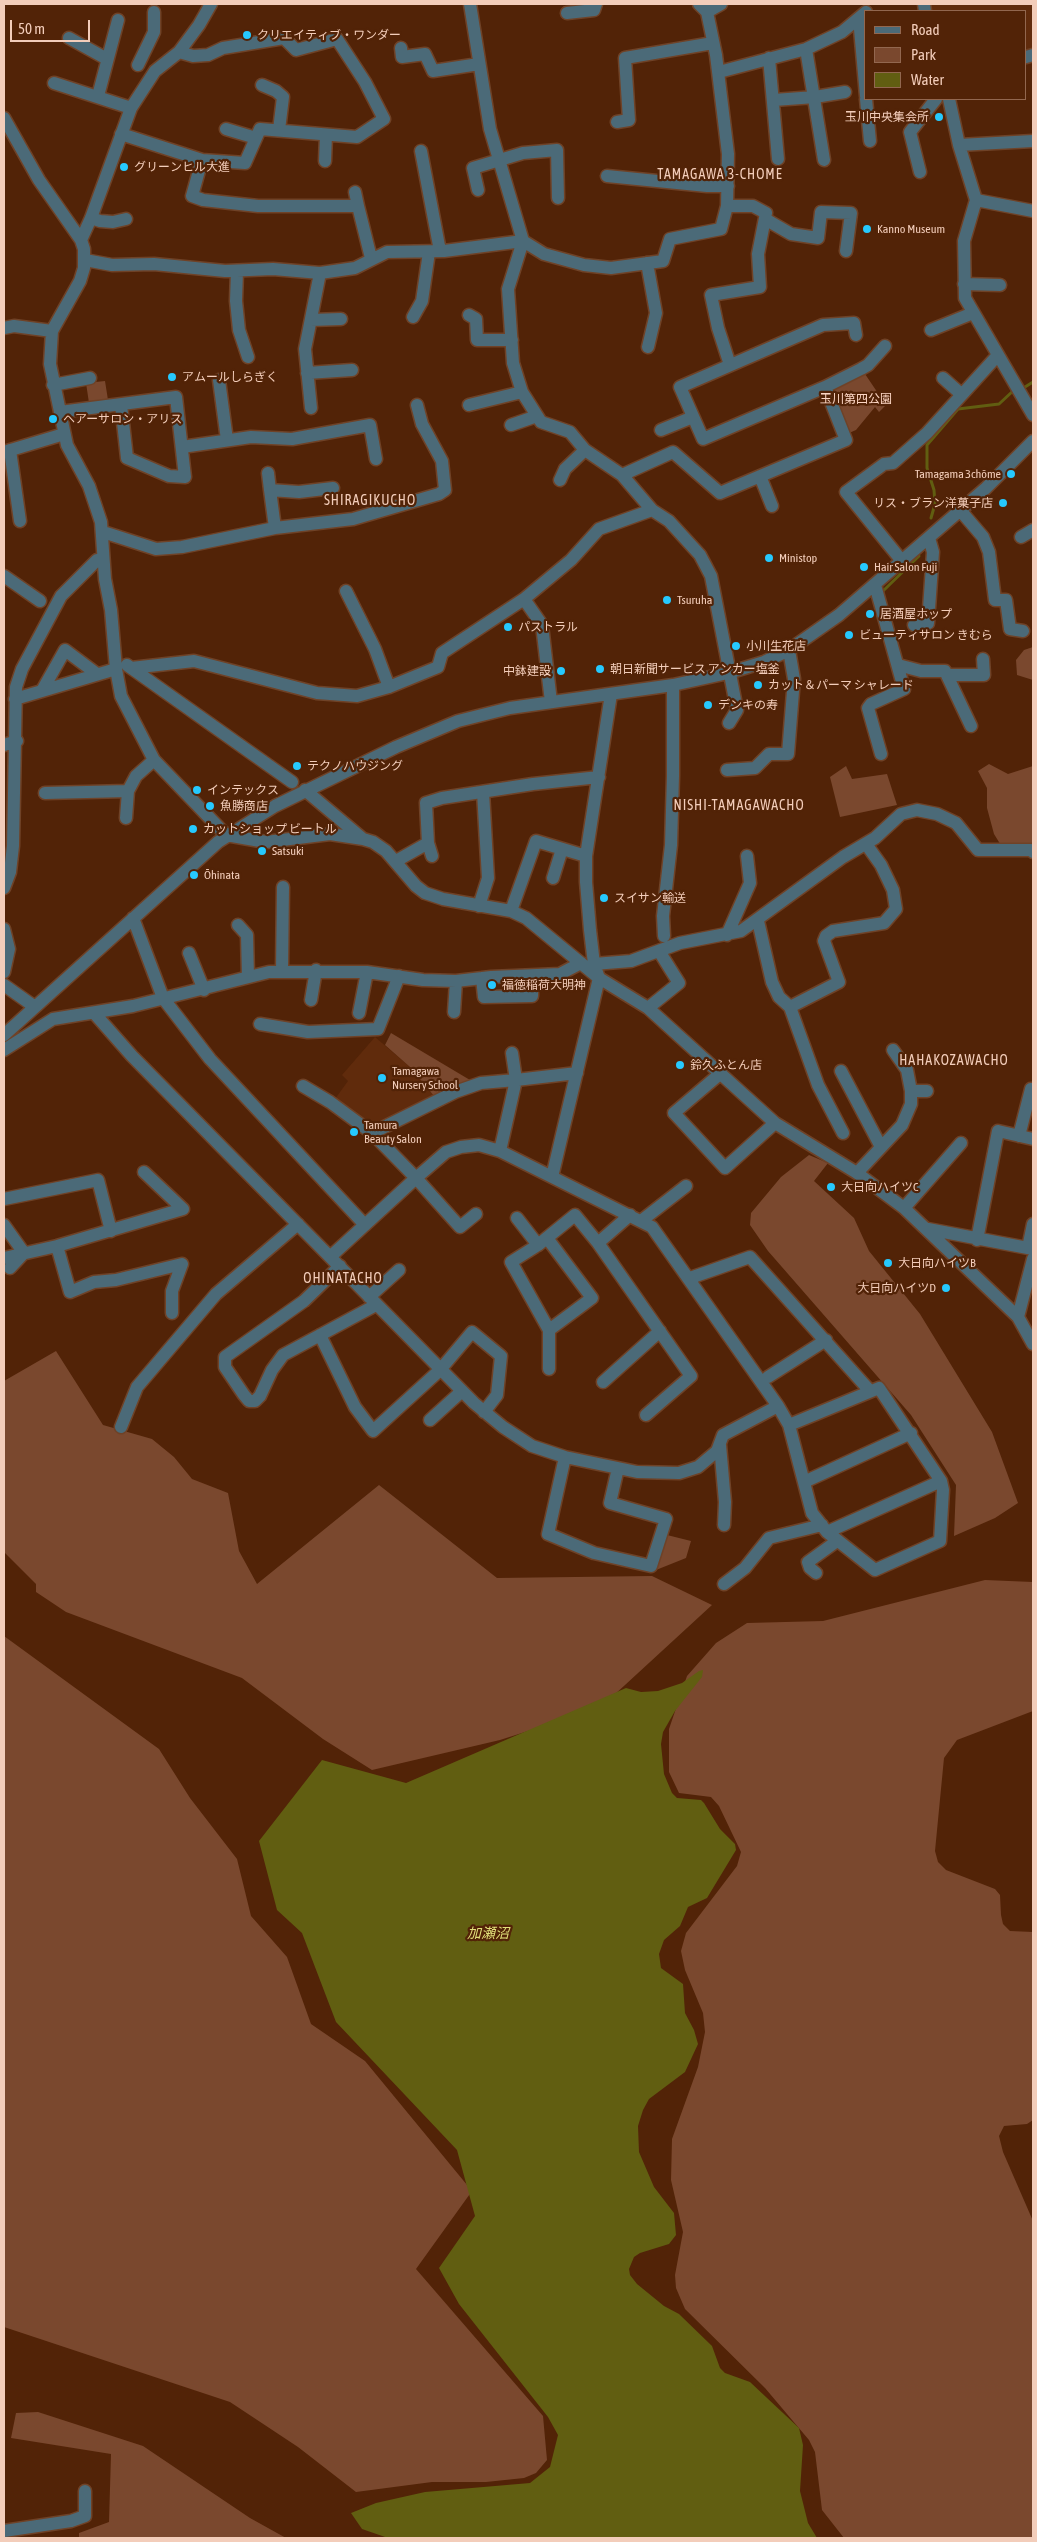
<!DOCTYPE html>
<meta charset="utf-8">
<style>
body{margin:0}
#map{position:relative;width:1037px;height:2542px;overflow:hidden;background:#522307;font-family:"Asap Condensed",sans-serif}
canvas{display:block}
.frame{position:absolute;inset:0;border:5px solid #f3cdba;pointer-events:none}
.legend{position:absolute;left:864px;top:10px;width:162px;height:90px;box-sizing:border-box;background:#522307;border:1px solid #92674f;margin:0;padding:6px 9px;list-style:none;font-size:15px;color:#f3cdba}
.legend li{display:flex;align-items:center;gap:10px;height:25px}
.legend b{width:25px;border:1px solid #92674f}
.scale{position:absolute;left:10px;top:20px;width:80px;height:22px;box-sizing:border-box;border:2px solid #f3cdba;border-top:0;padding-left:6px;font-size:15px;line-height:18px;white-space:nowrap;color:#f3cdba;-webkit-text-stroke:4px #522307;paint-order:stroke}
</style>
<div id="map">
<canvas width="1037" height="2542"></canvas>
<div class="frame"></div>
<ul class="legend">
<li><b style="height:6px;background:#4b6a78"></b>Road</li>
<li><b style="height:14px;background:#7a482e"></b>Park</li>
<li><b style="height:14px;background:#615e11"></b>Water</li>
</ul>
<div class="scale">50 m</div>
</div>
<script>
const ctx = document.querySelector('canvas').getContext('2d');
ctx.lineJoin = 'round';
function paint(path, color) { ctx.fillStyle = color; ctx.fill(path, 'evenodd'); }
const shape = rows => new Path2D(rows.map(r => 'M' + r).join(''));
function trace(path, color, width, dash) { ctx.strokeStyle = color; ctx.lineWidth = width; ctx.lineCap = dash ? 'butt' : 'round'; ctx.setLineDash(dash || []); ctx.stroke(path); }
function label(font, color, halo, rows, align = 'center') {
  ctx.font = font + ' "Asap Condensed","Noto Sans JP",sans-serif'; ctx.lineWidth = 4.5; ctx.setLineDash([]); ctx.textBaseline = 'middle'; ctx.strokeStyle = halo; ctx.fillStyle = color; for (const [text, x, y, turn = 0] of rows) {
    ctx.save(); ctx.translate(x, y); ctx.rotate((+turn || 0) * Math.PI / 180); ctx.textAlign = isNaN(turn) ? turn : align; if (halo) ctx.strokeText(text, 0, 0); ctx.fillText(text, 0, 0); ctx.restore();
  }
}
paint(shape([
 [929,4,1033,4,1033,51,1026,53,1026,11,931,11],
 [375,1037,410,1067,434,1096,395,1115,371,1124,335,1099,348,1081,342,1075]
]), '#602b0c');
paint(shape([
 [865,374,886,405,879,412,875,407,856,430,849,433,833,394,835,388],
 [105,381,108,400,89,403,86,383],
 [1033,647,1033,680,1017,675,1016,660,1024,650],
 [989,764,1008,774,1033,766,1033,845,1031,843,1002,847,994,834,987,808,987,788,978,771],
 [846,766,852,779,887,774,897,805,840,817,830,777],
 [391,1033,470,1080,434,1096,410,1067,385,1045],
 [809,1155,828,1163,814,1181,854,1218,869,1251,920,1314,992,1432,1018,1503,995,1518,954,1536,956,1485,911,1415,768,1251,750,1225,751,1213,781,1177],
 [56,1351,103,1425,152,1439,174,1457,192,1479,228,1493,239,1551,257,1584,379,1485,497,1578,652,1576,712,1605,600,1708,500,1740,372,1770,323,1739,242,1678,66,1612,36,1592,36,1584,4,1552,4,1381],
 [667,1535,691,1541,686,1558,656,1570],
 [985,1580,1033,1582,1033,1711,957,1740,944,1758,935,1851,938,1862,946,1870,995,1889,1000,1895,1001,1915,1003,1924,1010,1931,1033,1932,1033,2120,1027,2124,1004,2126,999,2136,1003,2152,1033,2221,1033,2538,844,2538,822,2510,815,2452,809,2440,765,2388,685,2309,676,2288,675,2275,683,2232,671,2180,672,2139,698,2067,705,2032,703,2013,685,1970,681,1951,686,1933,737,1866,741,1852,719,1806,711,1797,679,1793,669,1772,669,1729,687,1676,716,1643,747,1623,823,1621],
 [4,1636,159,1749,190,1798,237,1859,251,1916,287,1957,311,2024,365,2061,472,2191,416,2269,543,2416,547,2460,536,2473,524,2478,486,2482,432,2482,356,2492,298,2447,230,2402,4,2327],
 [38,2412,143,2446,250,2518,286,2538,79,2538,79,2533,109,2522,111,2454,11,2438,16,2413]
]), '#7a482e');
paint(shape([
 [703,1670,702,1677,675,1711,663,1732,661,1744,664,1774,672,1793,677,1798,701,1800,704,1803,720,1829,735,1844,736,1850,707,1898,688,1907,680,1926,664,1940,659,1954,661,1968,683,1984,685,2013,694,2030,698,2044,685,2072,649,2099,643,2110,638,2126,639,2152,654,2187,674,2213,676,2235,669,2244,640,2253,634,2257,629,2269,630,2275,637,2284,664,2306,679,2314,712,2346,720,2368,725,2373,750,2382,799,2428,803,2445,800,2491,808,2523,817,2538,388,2538,362,2529,351,2513,376,2503,425,2492,530,2483,550,2467,558,2435,548,2417,459,2304,439,2268,475,2216,457,2150,336,2022,302,1933,277,1910,259,1841,322,1760,406,1783,626,1688,641,1692,658,1691,682,1683,699,1671]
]), '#615e11');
trace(shape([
 [1025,387,1033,382],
 [931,518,935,504,934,490,927,468,927,445,958,409,999,404,1013,391],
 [883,591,919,556]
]), '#615e11', 3);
const minor = shape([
 [470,4,490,129,523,241,544,254,584,265,611,268,663,261,670,239,721,229,727,206,728,154,716,55,707,12,699,4],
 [924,4,925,11],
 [707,12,721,4],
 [567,13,594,10,596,4],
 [859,18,866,96],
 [69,38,107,59],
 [401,48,402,57,425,54,433,71,479,64],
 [806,49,824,160],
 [1026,57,1033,55],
 [769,58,778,159],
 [138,65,154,32,154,12],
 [719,72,806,49,842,32,866,12],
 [54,83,131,108],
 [262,85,276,91,283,97,279,130],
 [98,96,118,20],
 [866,99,870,141],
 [949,99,959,145,976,200,964,241,965,298,1033,415],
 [774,100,815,97,845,92],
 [4,118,39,180,81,240,84,249,84,268,80,281,52,331,50,364,67,445,89,486,101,522,105,579,111,610,116,669,121,696,154,760,226,835,266,842,330,834,363,839,373,842,386,851,416,886,425,893,443,899,511,911,526,918,599,978,648,1008,775,1123,857,1173,904,1208,1018,1317,1033,1344],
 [617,122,629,120,625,58,713,43],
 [226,129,256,138],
 [121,134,202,160,245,163,260,129,357,137,384,119,365,82,337,39,296,50,284,38,223,48,208,55,193,56,179,52],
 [959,145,1033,141],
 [421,151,440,251],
 [202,160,192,196,203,200,258,206,358,206,371,258],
 [325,161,326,135],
 [920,172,910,132,936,99],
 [607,176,707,186,728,186],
 [478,190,473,168,523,153,557,150,558,198],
 [355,192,358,206],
 [976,200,1033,211],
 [727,206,753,206,766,213,758,254,760,287,711,295,718,328,730,365],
 [91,218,100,221,113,222,126,219],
 [765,219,791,234,818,238,821,212,851,213,846,251],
 [81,240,91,218,131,108,155,71,179,52,199,25,211,4],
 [85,260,112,265,154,264,225,271,273,269,320,273,355,268,387,252,444,251,523,241,508,289,513,363,522,392,541,422,570,432,585,450,622,475,652,510,669,521,700,555,711,576,737,710,729,723],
 [647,263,656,313,648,347],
 [237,271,236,301,239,330,248,357],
 [964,284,1000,285],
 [469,315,476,319,477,340,512,340],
 [413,317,422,301,429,252],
 [311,320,341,319],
 [4,328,14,326,52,331],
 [931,330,973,313],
 [856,335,854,323,823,325,680,387,703,439,825,387,861,369,868,365,885,346],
 [307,373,352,370],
 [943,378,961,394],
 [219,380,227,440],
 [53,385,90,378],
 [469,405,522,392],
 [311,408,305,349,320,273],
 [60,412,176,397,185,477,169,476,127,458,121,405],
 [511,425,537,416],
 [661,430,693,417],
 [182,447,251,437,292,439,370,425,376,459],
 [10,450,20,521],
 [4,452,64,434],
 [268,473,270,490],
 [622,475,673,452,720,493,846,440,825,387],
 [760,476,772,506],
 [560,480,565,469,585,450],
 [960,510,983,537,989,552,995,600,1006,600,1010,629,1023,631],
 [275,528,270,490,299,492,333,488],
 [103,532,156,549,182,547,275,528,353,519,439,494,445,490,442,461,422,424,417,405],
 [1021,537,1033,530],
 [902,561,846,492,884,464,893,463,927,433,998,355],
 [4,576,40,601],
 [875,585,904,689,871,704,868,708,881,754],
 [346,591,375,649,389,687],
 [524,599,542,625,551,702],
 [914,625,928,623,933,552,929,538],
 [127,665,292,782],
 [898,665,921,671,945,671,971,726],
 [131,668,194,661,317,693,357,696,389,687,438,667,442,653,524,599,571,560,599,529,652,510],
 [948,675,984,675,983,659],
 [43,689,65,650,97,674],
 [611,694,586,856,586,882,590,930,594,964,599,978,552,1177,652,1227,778,1406,789,1425,812,1513,827,1532,875,1570,940,1541,943,1490,941,1481,879,1388,789,1425],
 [15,699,116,669],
 [4,745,17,741],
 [727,770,755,768,769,754,788,754,794,679,789,650],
 [305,790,363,839],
 [45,793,128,791,136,776,154,760],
 [126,818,128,791],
 [428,843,432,856],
 [396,861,428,843,426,803,442,798,533,784,599,777],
 [553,878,562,849],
 [4,888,10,872,13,846,16,687,22,669,61,596,97,560,103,560],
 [479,906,488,878,483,792],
 [511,911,536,841,586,856],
 [133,918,163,998,210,1059,365,1225],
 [758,921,772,982,779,997,790,1007,818,1085,843,1133],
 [238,925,247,935,248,977],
 [4,929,9,949,4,972],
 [727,935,750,883,747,856],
 [664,936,663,916,671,845,673,776,673,685],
 [189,953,204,990],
 [594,964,631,961,680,943,741,931,843,857,875,838,901,814,917,810,937,814,956,823,978,850,1031,850,1033,852],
 [282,970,283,887],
 [482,978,484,997,532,996,532,976],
 [4,985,35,1007],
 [311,1000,316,970],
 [790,1007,839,982,824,941,826,936,833,931,884,923,896,909,893,890,881,865,866,844],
 [648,1008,679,983,659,951],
 [454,1012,456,981],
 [359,1013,367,972],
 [95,1014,132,1056,474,1403,503,1427,532,1446,565,1457,618,1468,637,1472,679,1473,698,1467,717,1451,723,1435,778,1406],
 [260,1024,308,1032,378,1029,399,976],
 [4,1035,218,842,275,806,396,747,458,721,510,708,673,685,728,673,764,662,789,650,839,615,986,488,1033,441],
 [4,1050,53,1019,133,1006,269,972,367,972,423,980,456,981,491,977,560,974,581,963],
 [841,1071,881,1147],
 [721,1073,674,1113,725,1168,775,1123],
 [303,1086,330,1102,372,1133,455,1092,481,1083,516,1080,512,1053],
 [911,1091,927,1091],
 [1019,1136,1031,1089,1033,1089],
 [857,1173,902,1125,911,1104,911,1091,907,1070,893,1050],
 [552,1177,500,1151,516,1080,577,1073],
 [4,1199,98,1180,111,1231],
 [904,1208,961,1143],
 [476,1214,460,1227,416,1178,446,1152,461,1147,479,1145,500,1151],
 [630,1215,598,1243,691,1376,646,1415],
 [517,1218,538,1245],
 [641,1221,686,1186],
 [4,1225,24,1253,10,1268],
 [928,1229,1033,1249],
 [547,1238,592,1298,549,1330],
 [977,1240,998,1131,1033,1139],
 [57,1246,70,1292,94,1282,116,1280,182,1264,172,1291,172,1313],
 [1028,1248,1033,1224],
 [330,1257,416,1178,372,1133],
 [4,1258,57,1246,183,1209,144,1172],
 [340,1266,304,1301,225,1357,225,1367,244,1395,249,1401,255,1401,260,1396,272,1370,283,1355,376,1305],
 [690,1278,750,1257,870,1391],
 [369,1297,399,1270],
 [1018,1317,1033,1259],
 [320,1335,355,1407,373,1431,440,1370,472,1332,501,1356,497,1395,484,1412],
 [549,1369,549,1330,511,1262,538,1245,575,1215,598,1243],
 [768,1377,826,1340],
 [603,1382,660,1331],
 [430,1420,462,1391],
 [121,1427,137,1387,216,1294,298,1224],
 [720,1445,725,1502,724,1525],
 [565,1457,548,1534,594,1553,651,1566,666,1519,610,1503,618,1468],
 [804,1482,911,1433],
 [827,1532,941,1481],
 [816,1573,810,1568,808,1562,837,1541],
 [724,1584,745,1568,769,1538,822,1525],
 [4,2531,71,2521,85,2516,85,2491]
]);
trace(minor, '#6f4227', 15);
trace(minor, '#4b6a78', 12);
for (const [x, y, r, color] of [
 [247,35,5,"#26c9fe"],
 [939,117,5,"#26c9fe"],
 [124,167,5,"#26c9fe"],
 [867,229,5,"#26c9fe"],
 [172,377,5,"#26c9fe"],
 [53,419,5,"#26c9fe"],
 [1011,474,5,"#26c9fe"],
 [1003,503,5,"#26c9fe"],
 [769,558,5,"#26c9fe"],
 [864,567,5,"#26c9fe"],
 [667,600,5,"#26c9fe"],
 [870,614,5,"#26c9fe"],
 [508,627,5,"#26c9fe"],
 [849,635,5,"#26c9fe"],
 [736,646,5,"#26c9fe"],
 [600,669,5,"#26c9fe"],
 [561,671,5,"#26c9fe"],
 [758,685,5,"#26c9fe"],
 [708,705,5,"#26c9fe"],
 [297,766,5,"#26c9fe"],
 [197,790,5,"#26c9fe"],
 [210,806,5,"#26c9fe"],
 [193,829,5,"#26c9fe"],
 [262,851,5,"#26c9fe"],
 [194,875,5,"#26c9fe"],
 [604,898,5,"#26c9fe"],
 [492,985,5,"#26c9fe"],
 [680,1065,5,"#26c9fe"],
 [382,1078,5,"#26c9fe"],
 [354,1132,5,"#26c9fe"],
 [831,1187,5,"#26c9fe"],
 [888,1263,5,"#26c9fe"],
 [946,1288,5,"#26c9fe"]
]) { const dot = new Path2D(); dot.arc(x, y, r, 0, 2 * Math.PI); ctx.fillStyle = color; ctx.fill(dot); trace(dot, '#522307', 2); }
label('12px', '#f3cdba', '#522307', [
 ["クリエイティブ・ワンダー",257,35],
 ["玉川中央集会所",929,117,"right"],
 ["グリーンヒル大進",134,167],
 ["Kanno Museum",877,229],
 ["アムールしらぎく",182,377],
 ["ヘアーサロン・アリス",63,419],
 ["Tamagama 3chōme",1001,474,"right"],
 ["リス・ブラン洋菓子店",993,503,"right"],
 ["Ministop",779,558],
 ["Hair Salon Fuji",874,567],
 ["Tsuruha",677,600],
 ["居酒屋ホップ",880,614],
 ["パストラル",518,627],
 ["ビューティサロン きむら",859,635],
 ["小川生花店",746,646],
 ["朝日新聞サービス アンカー塩釜",610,669],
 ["中鉢建設",551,671,"right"],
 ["カット＆パーマ シャレード",768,685],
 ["デンキの寿",718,705],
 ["テクノハウジング",307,766],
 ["インテックス",207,790],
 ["魚勝商店",220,806],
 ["カットショップ ビートル",203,829],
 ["Satsuki",272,851],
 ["Ōhinata",204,875],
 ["スイサン輸送",614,898],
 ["福徳稲荷大明神",502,985],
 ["鈴久ふとん店",690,1065],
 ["Tamagawa",392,1071],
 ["Nursery School",392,1085],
 ["Tamura",364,1125],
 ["Beauty Salon",364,1139],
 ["大日向ハイツC",841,1187],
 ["大日向ハイツB",898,1263],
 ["大日向ハイツD",936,1288,"right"]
], 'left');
label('12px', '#fcd6c4', '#522307', [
 ["玉川第四公園",856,399]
]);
ctx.letterSpacing = '1px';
label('14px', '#f3cdba', '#522307', [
 ["TAMAGAWA 3-CHOME",720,175],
 ["SHIRAGIKUCHO",370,501],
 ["NISHI-TAMAGAWACHO",739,806],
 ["HAHAKOZAWACHO",954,1061],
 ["OHINATACHO",343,1279]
]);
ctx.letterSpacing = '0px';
label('italic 14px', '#e1df7a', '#522307', [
 ["加瀬沼",488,1934]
]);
</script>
